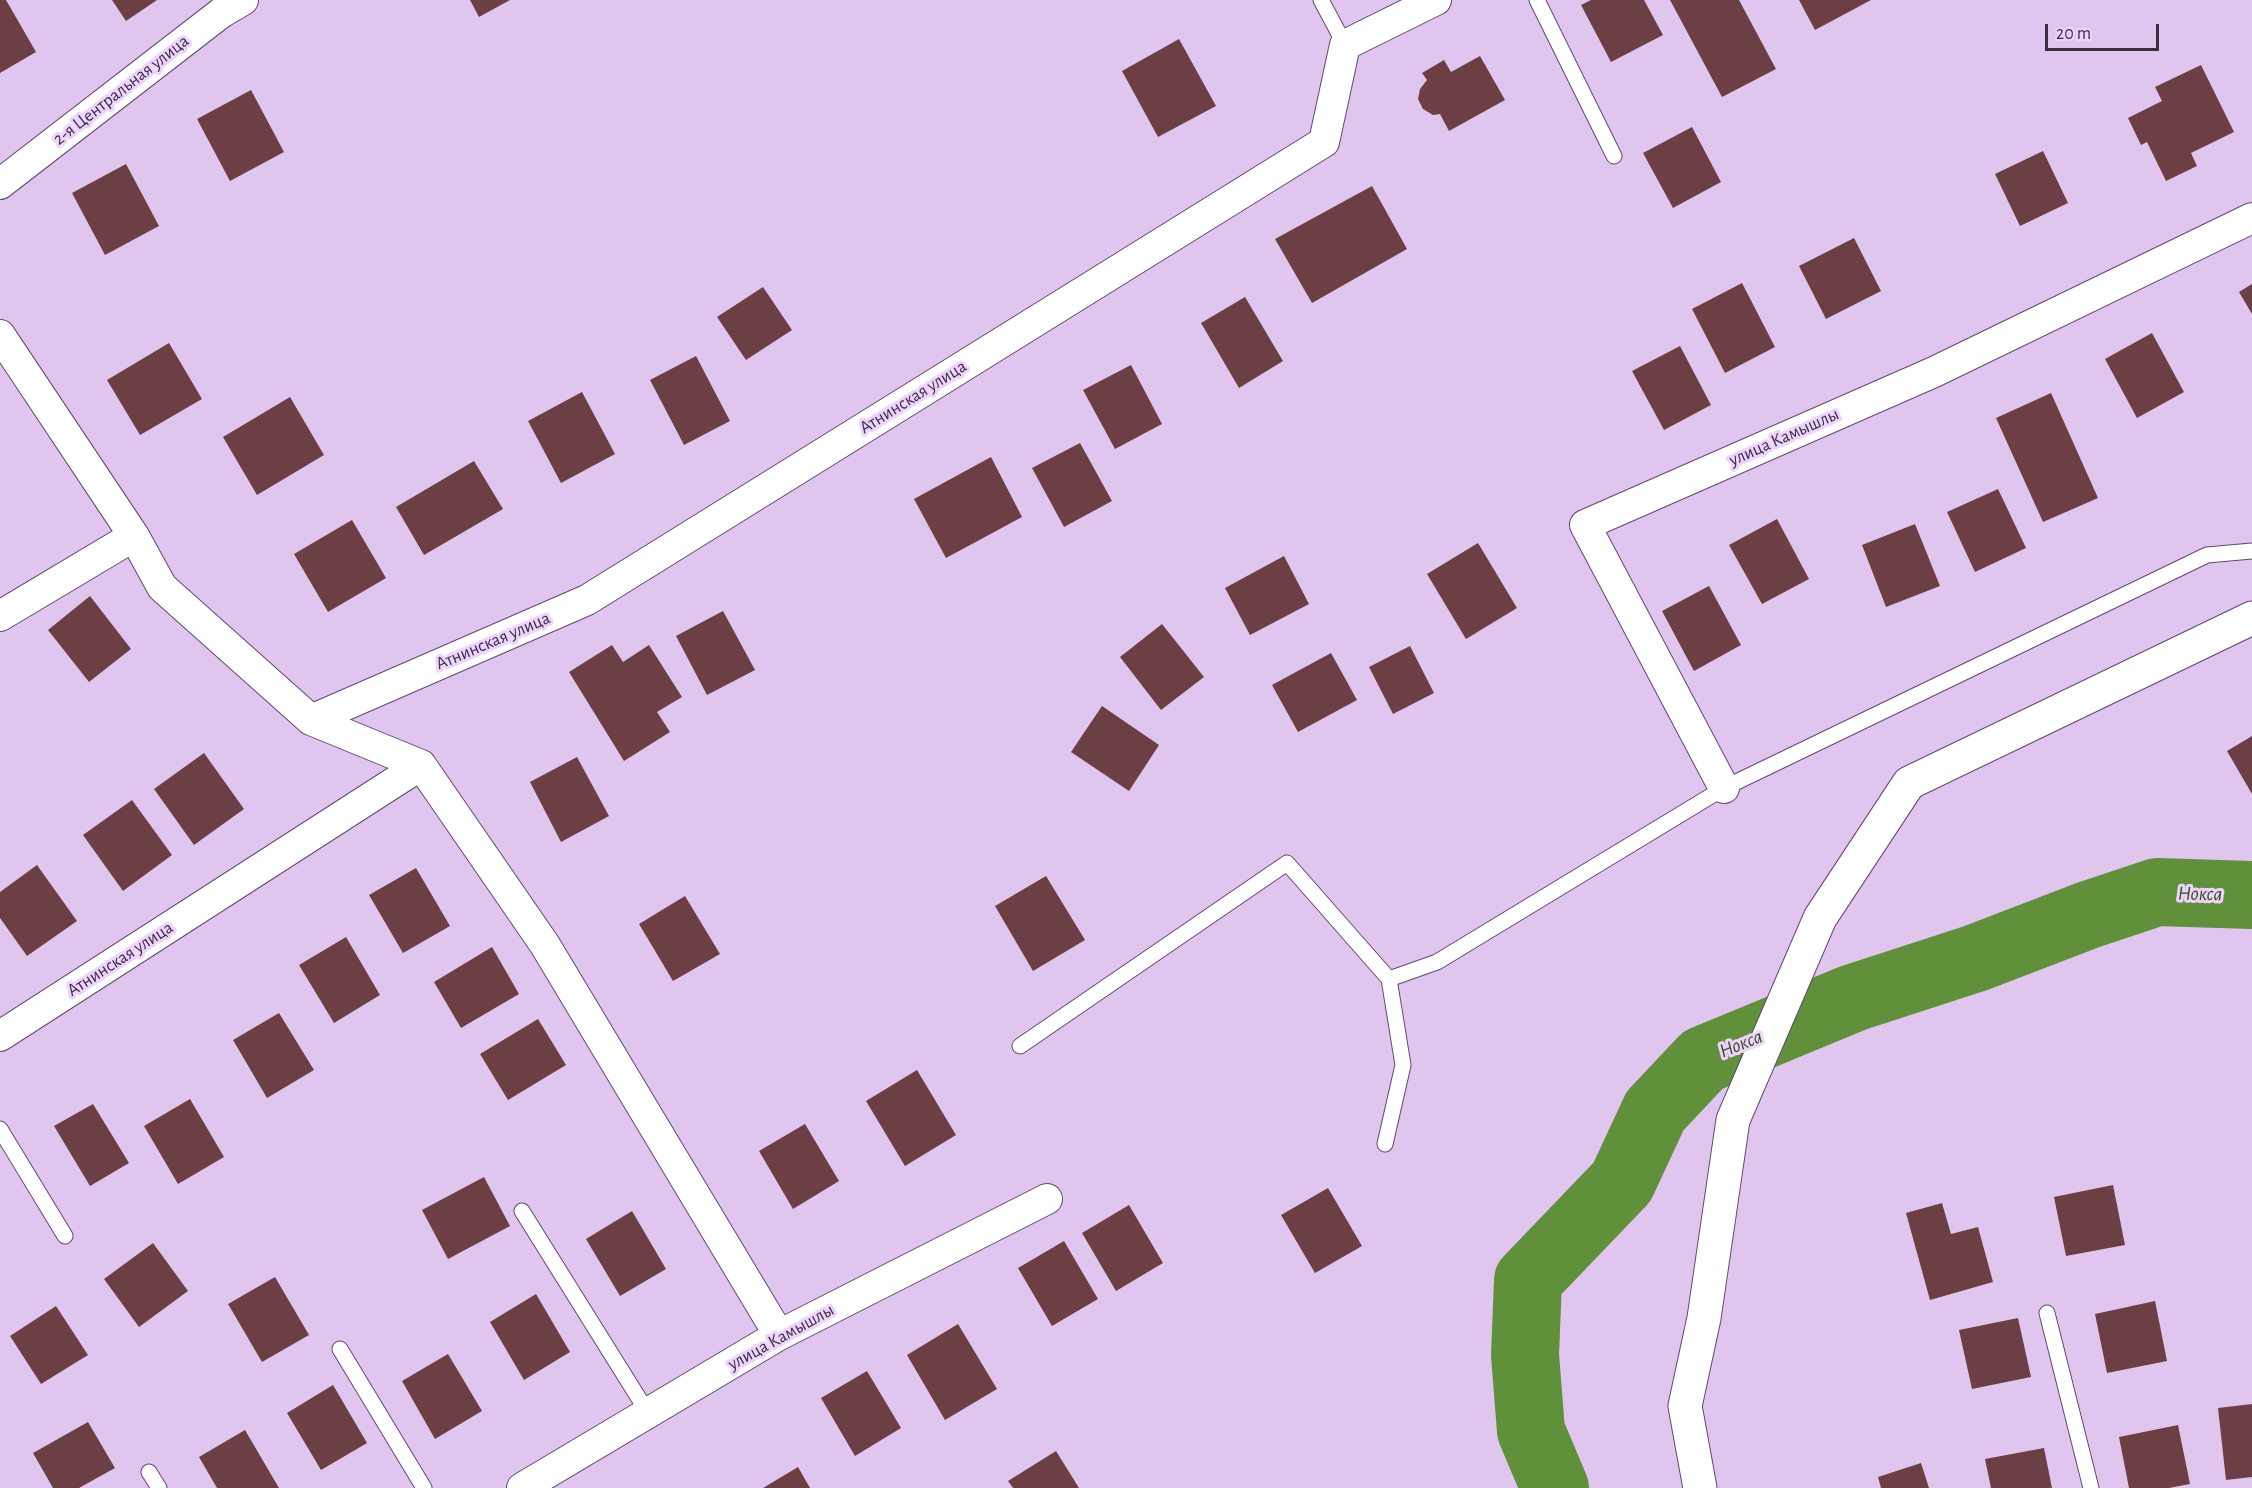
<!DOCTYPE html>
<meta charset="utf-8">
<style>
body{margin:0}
#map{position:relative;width:2252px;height:1488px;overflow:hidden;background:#e0c6ef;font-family:"Alegreya Sans",sans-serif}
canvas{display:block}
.scale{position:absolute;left:2045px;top:24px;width:114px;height:27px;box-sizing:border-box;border:3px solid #382e3e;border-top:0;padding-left:8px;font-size:18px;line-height:21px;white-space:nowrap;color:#382e3e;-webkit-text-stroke:4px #edd3fd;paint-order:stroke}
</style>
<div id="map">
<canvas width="2252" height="1488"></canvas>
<div class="scale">20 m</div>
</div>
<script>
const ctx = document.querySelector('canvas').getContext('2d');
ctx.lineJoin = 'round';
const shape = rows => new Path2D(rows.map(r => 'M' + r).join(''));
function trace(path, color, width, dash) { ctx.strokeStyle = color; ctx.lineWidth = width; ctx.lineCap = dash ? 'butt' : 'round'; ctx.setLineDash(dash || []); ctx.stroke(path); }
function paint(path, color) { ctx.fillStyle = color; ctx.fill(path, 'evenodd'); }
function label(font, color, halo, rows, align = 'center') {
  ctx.font = font + ' "Alegreya Sans",sans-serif'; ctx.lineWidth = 6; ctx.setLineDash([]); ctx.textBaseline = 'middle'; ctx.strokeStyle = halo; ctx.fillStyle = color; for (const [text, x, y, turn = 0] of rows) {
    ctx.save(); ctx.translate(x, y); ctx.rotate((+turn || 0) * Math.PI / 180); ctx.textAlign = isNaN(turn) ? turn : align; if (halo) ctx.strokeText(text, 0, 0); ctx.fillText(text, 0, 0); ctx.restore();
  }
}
trace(shape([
 [1555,1488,1531,1431,1525,1355,1528,1280,1622,1182,1655,1111,1703,1060,1853,998,1976,958,2088,915,2157,892,2252,895]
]), '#61903b', 68);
paint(shape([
 [0,0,6,0,36,52,0,73],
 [112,0,157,0,126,21],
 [470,0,510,0,479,17],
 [1591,0,1644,0,1663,35,1611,62,1581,5],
 [1670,0,1739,0,1776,69,1722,97],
 [1799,0,1871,0,1815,30],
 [1179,39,1216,106,1158,137,1122,71],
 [1480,56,1505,100,1449,131,1440,114,1433,115,1423,109,1418,99,1420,89,1427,80,1422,73,1444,60,1451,72],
 [2201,65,2234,132,2191,153,2197,166,2166,181,2147,142,2141,145,2128,118,2162,101,2155,87],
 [251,90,284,152,230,181,197,119],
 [1692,127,1721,182,1673,208,1643,153],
 [2043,151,2068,203,2020,226,1995,174],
 [126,164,159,226,105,255,72,193],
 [1372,186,1407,249,1312,303,1275,239],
 [1854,238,1881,291,1826,319,1799,266],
 [1742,283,1775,347,1725,373,1692,309],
 [2252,284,2252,314,2239,292],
 [763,287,792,330,746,360,717,317],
 [1245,297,1283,361,1239,388,1201,323],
 [2152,333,2184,392,2137,418,2105,359],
 [169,343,202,399,140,435,107,380],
 [1680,346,1711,405,1664,430,1632,371],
 [696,356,730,421,684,445,650,380],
 [1131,365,1162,424,1115,449,1083,390],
 [582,392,615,454,561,483,528,421],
 [2051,393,2098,498,2043,522,1996,418],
 [290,397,324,455,257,495,223,437],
 [1080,443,1112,501,1064,527,1032,468],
 [991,457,1022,517,946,558,914,499],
 [474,461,503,509,424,555,396,507],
 [1998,489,2026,548,1975,572,1947,512],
 [1777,519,1809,579,1762,604,1729,545],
 [352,520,386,578,328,612,294,554],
 [1915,524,1940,586,1886,607,1862,545],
 [1478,543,1517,608,1466,639,1427,574],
 [1284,556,1309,604,1250,635,1225,588],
 [1709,586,1741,645,1694,671,1662,611],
 [90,596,131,649,89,682,48,630],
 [723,611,755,670,707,695,676,636],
 [1162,624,1204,677,1161,710,1120,657],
 [612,645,623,662,649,645,682,697,657,712,670,732,624,761,569,672],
 [1410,646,1434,693,1393,714,1369,667],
 [1331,653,1357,700,1298,732,1272,685],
 [1102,706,1159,745,1129,791,1071,752],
 [2252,736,2252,794,2227,751],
 [204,753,244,809,194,845,154,789],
 [577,757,609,816,561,842,530,782],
 [132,800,172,855,123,891,83,835],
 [37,865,77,921,27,956,0,918,0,892],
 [416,868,450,926,403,953,369,895],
 [1046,876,1085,940,1033,971,995,906],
 [685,896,720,954,673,981,639,924],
 [346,937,380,995,334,1023,299,965],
 [492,947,519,994,461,1028,434,982],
 [279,1013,314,1070,267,1098,233,1040],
 [538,1019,566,1065,508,1100,480,1054],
 [917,1070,956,1135,905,1166,866,1101],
 [190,1099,224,1157,178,1184,144,1126],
 [93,1104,129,1163,90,1186,54,1126],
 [805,1124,839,1181,793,1209,759,1151],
 [484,1177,510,1226,448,1259,422,1210],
 [2113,1185,2125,1245,2066,1256,2054,1197],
 [1328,1188,1362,1246,1315,1273,1281,1215],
 [1942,1203,1951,1234,1978,1227,1993,1282,1930,1300,1906,1213],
 [1129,1205,1163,1263,1116,1291,1082,1233],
 [632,1211,666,1269,620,1296,586,1239],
 [1064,1241,1098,1299,1052,1326,1018,1268],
 [153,1243,188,1291,139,1327,104,1279],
 [275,1277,309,1335,262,1362,228,1304],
 [536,1294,570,1352,524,1380,490,1322],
 [2155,1301,2167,1361,2107,1373,2095,1314],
 [56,1306,88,1355,41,1384,10,1336],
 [2018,1318,2031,1377,1972,1389,1959,1330],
 [958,1324,997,1389,945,1420,907,1355],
 [448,1354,482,1411,435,1439,402,1381],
 [867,1371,901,1428,855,1456,821,1398],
 [333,1385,367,1443,321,1470,287,1413],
 [2252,1404,2252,1477,2226,1480,2218,1408],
 [88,1422,115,1468,79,1488,53,1488,33,1453],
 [2178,1425,2190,1484,2169,1488,2129,1488,2119,1437],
 [245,1430,279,1488,217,1488,199,1457],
 [2044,1448,2052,1488,1991,1488,1985,1459],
 [1056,1451,1079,1488,1013,1488,1008,1481],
 [1921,1463,1929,1488,1881,1488,1878,1477],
 [798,1467,810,1488,763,1488]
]), '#6c3f44');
const service = shape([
 [1321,0,1345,45],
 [1537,0,1614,156],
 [1020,1046,1287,863,1389,979,1437,962,1724,788,2207,555,2252,551],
 [0,1129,65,1236],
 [1385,1144,1403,1065,1389,979],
 [522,1211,648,1413],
 [2047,1313,2091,1488],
 [340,1349,424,1488],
 [149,1472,159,1488]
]);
const minor = shape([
 [0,184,221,13,243,0],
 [0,335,134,536,162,587,311,720,421,765,545,945,779,1335],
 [0,616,134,536],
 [311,720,587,600,1324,142,1345,45,1436,0],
 [1724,788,1585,525,1934,372,2252,218],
 [0,1036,421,765],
 [522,1488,779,1335,1047,1199]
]);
const tertiary = shape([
 [1700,1488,1685,1406,1704,1318,1733,1120,1820,918,1909,783,2252,618]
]);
trace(service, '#60496c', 17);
trace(minor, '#60496c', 32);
trace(tertiary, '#60496c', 35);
trace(service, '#fff', 15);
trace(minor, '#fff', 30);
trace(tertiary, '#fff', 33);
label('18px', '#382e3e', '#edd3fd', [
 ["2-я Центральная улица",121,90,-38],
 ["Атнинская улица",913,397,-32],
 ["улица Камышлы",1784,437,-24],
 ["Атнинская улица",493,641,-23],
 ["Атнинская улица",120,959,-33],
 ["улица Камышлы",781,1337,-29]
]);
label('italic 20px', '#2e4d11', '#edd3fd', [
 ["Нокса",2200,894,1],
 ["Нокса",1741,1044,-22]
]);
</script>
